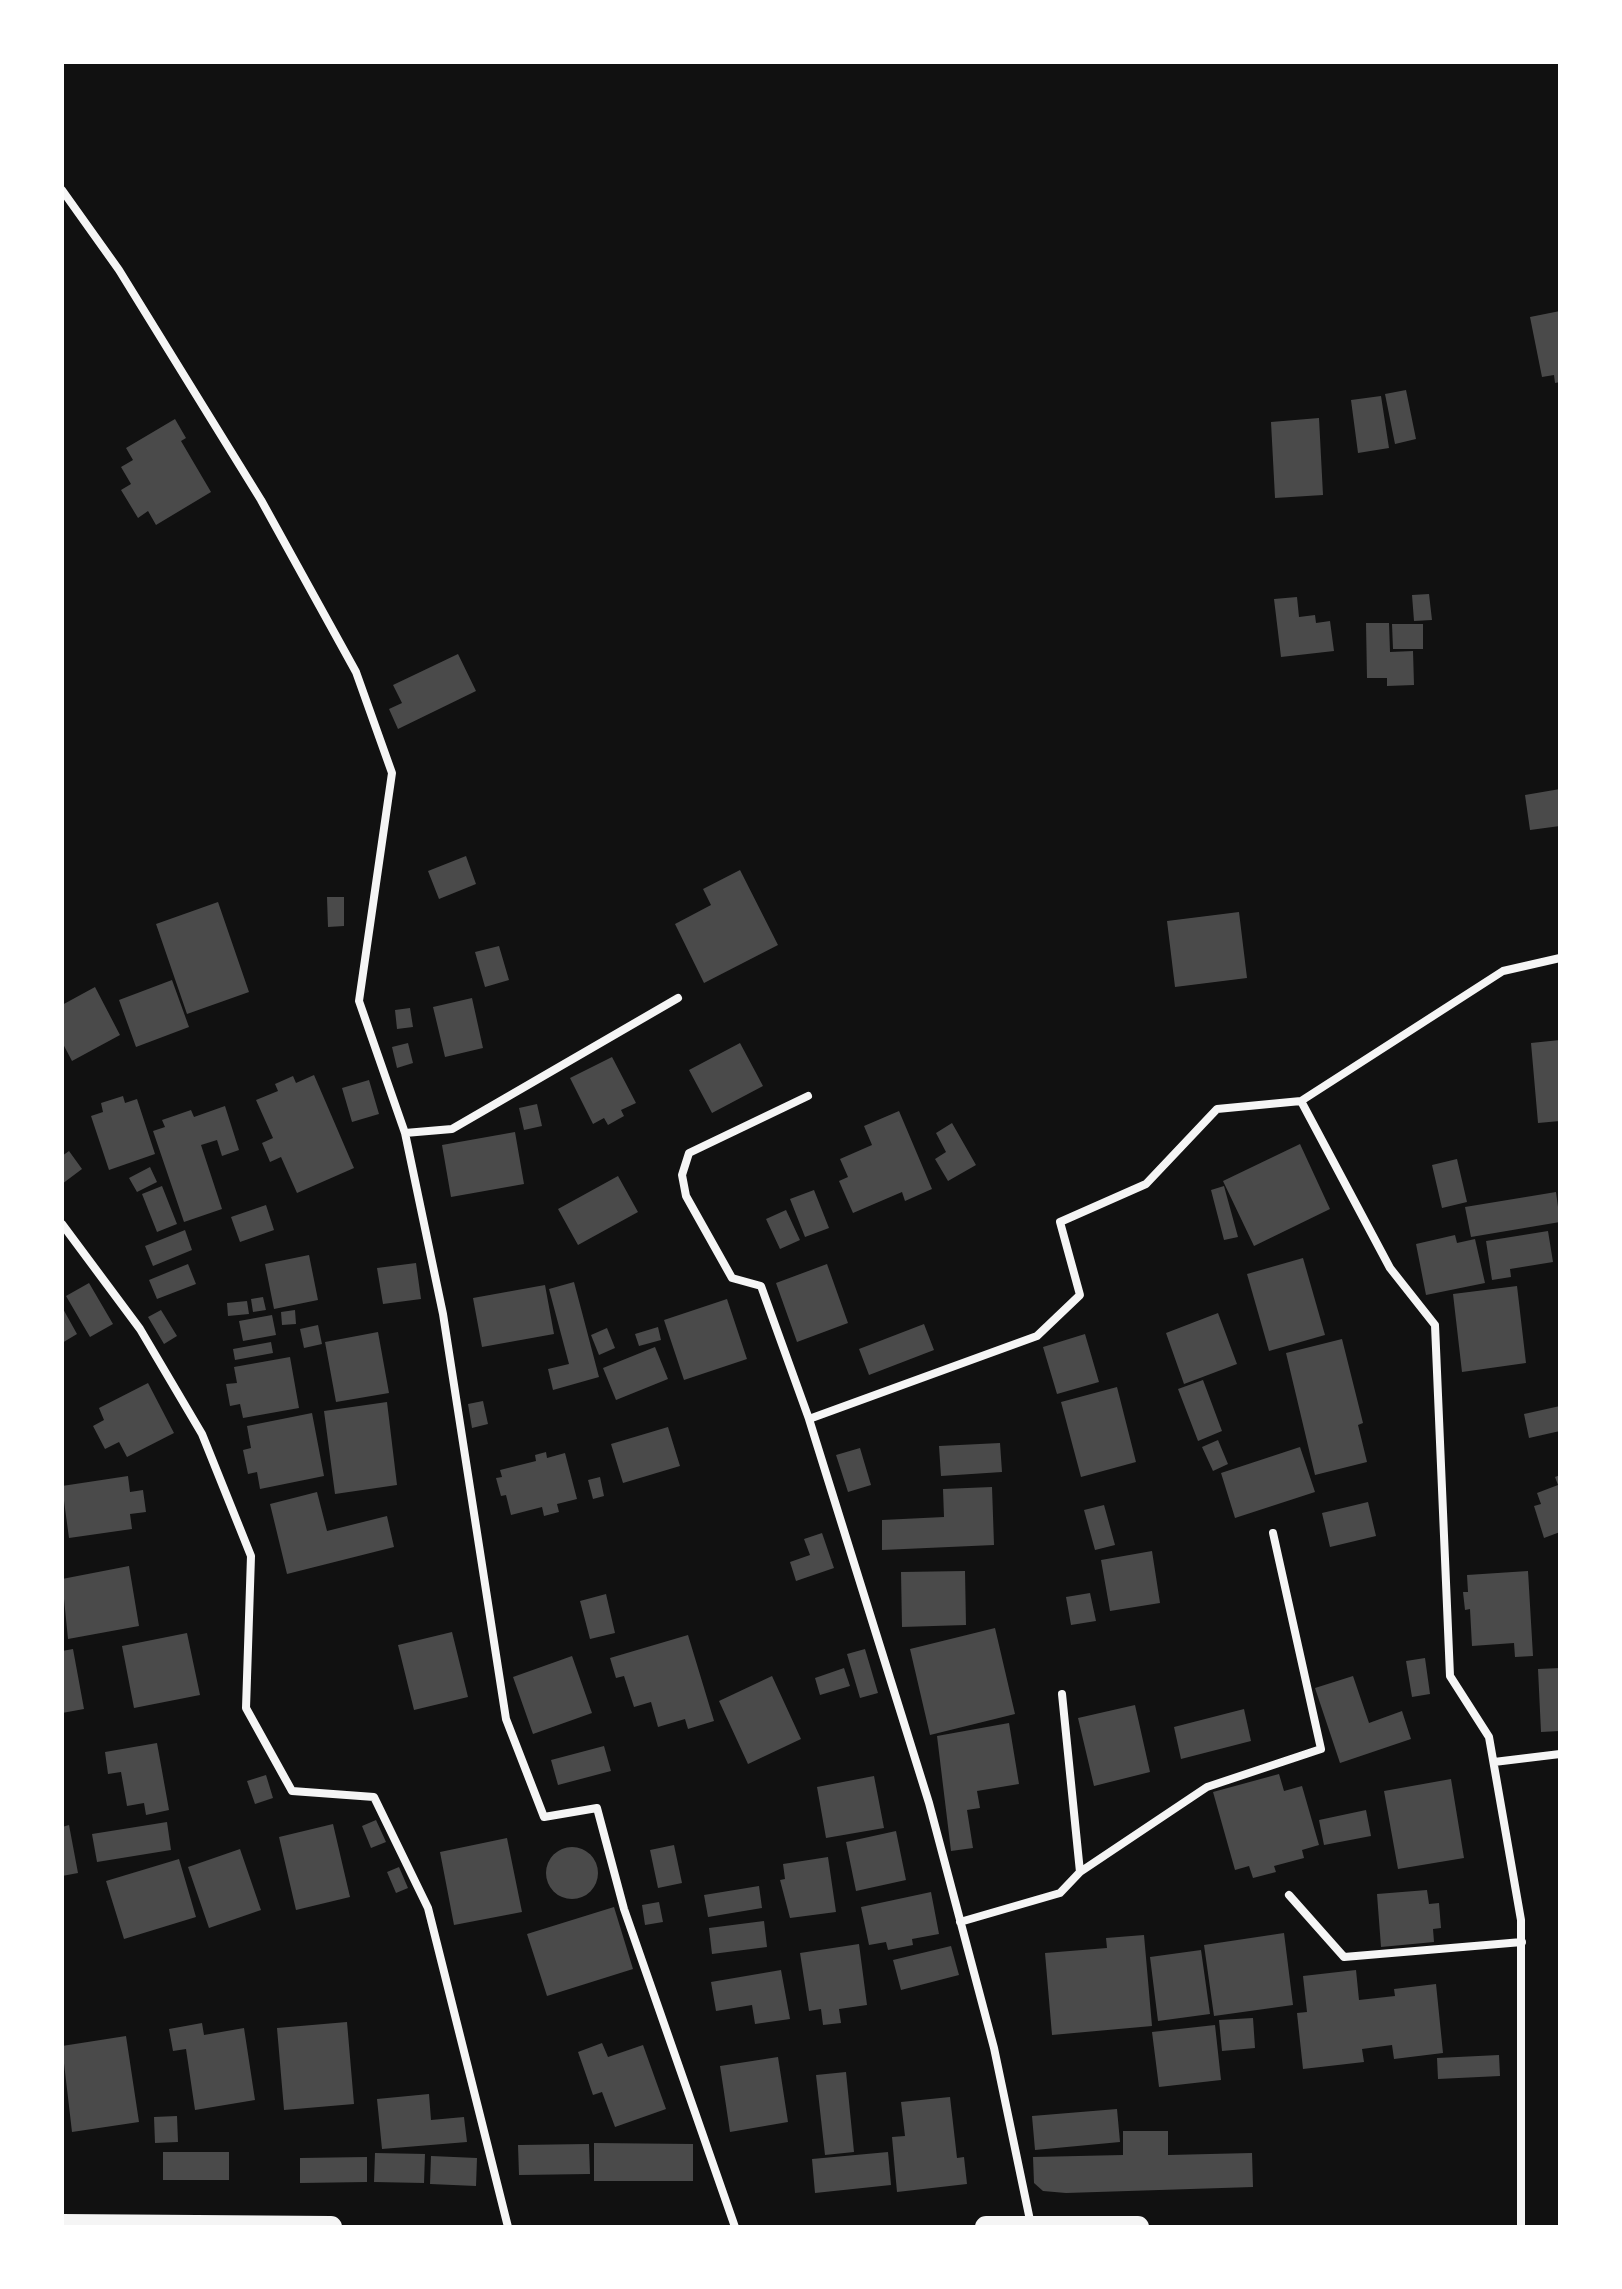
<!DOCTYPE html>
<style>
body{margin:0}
#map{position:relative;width:1622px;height:2289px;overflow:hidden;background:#111;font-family:Figtree,sans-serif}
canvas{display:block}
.frame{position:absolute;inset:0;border:64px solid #fff;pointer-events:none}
</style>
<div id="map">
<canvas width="1622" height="2289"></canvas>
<div class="frame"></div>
</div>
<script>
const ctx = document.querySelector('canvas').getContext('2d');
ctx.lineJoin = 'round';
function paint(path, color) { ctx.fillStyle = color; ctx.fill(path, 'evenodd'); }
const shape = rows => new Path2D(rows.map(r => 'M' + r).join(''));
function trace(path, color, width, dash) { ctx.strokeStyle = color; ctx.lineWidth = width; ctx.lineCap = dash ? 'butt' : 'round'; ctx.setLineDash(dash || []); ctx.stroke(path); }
paint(shape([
 [1560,311,1560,382,1555,383,1554,375,1542,377,1530,317],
 [1406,390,1416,439,1395,444,1385,394],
 [1381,396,1389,448,1358,453,1351,400],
 [1319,418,1323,495,1275,498,1271,422],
 [175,419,186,438,181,441,211,492,156,525,148,511,138,518,121,490,131,484,121,467,133,460,126,448],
 [1429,594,1432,620,1414,621,1412,595],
 [1297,597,1299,617,1315,615,1316,623,1330,621,1334,651,1281,657,1274,599],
 [1366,623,1389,623,1390,652,1413,651,1414,685,1387,686,1387,678,1367,678],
 [1392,624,1423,624,1423,649,1393,649],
 [458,654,476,691,398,729,389,709,402,703,393,685],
 [1560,789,1560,826,1530,830,1525,795],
 [466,856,476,884,439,899,428,871],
 [740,870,778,945,704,983,675,924,711,905,703,889],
 [327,897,344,897,344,926,328,927],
 [218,902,249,992,187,1014,156,924],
 [1239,912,1247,978,1175,987,1167,921],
 [499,946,509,980,485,987,475,952],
 [172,980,189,1027,136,1047,119,1000],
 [95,987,120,1035,72,1061,62,1042,62,1005],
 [472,998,483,1048,445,1057,433,1007],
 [410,1008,413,1027,397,1029,395,1010],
 [1560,1040,1560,1121,1538,1123,1531,1043],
 [408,1043,413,1063,397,1068,392,1047],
 [740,1043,763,1086,712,1113,689,1070],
 [612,1057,636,1103,621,1110,624,1116,608,1125,604,1118,593,1124,570,1078],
 [314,1075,354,1168,297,1193,281,1157,270,1162,262,1143,273,1138,256,1100,278,1091,275,1084,293,1076,296,1083],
 [369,1080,379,1114,352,1122,342,1088],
 [123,1096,125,1103,137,1099,155,1154,109,1170,91,1116,103,1112,101,1103],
 [537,1104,542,1126,524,1130,519,1108],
 [225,1106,239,1150,222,1156,217,1140,201,1145,222,1209,184,1222,153,1131,165,1127,162,1120,191,1110,194,1117],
 [899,1111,932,1189,905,1201,902,1192,853,1213,839,1181,848,1177,840,1159,872,1145,864,1126],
 [952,1123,976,1165,948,1181,935,1159,946,1152,936,1133],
 [515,1132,524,1184,451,1197,442,1145],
 [1300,1144,1330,1209,1254,1246,1223,1181],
 [69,1151,82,1169,62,1184,62,1156],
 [1457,1159,1467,1202,1442,1208,1432,1165],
 [150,1167,157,1182,137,1192,129,1178],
 [618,1176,638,1212,578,1245,558,1209],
 [162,1186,177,1224,157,1232,142,1194],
 [1224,1186,1238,1237,1224,1240,1211,1190],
 [814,1190,829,1228,805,1237,790,1199],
 [1556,1192,1560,1222,1471,1237,1465,1207],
 [266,1205,274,1230,240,1242,231,1217],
 [786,1210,800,1240,780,1249,766,1219],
 [185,1230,192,1250,153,1266,145,1246],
 [1548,1231,1553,1262,1510,1269,1511,1277,1492,1280,1486,1241],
 [1455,1235,1457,1243,1475,1239,1485,1283,1426,1295,1416,1244],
 [309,1255,318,1300,274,1309,265,1264],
 [1303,1258,1325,1335,1269,1351,1247,1274],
 [416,1263,421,1299,383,1304,377,1268],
 [188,1264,196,1284,157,1299,149,1280],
 [827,1264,848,1323,797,1342,776,1283],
 [574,1282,599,1377,553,1390,548,1369,569,1364,549,1289],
 [89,1283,113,1324,90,1337,66,1296],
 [545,1285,554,1334,482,1347,473,1298],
 [1517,1286,1526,1363,1462,1372,1453,1294],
 [263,1297,266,1310,253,1312,251,1299],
 [727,1299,747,1359,684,1380,664,1320],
 [247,1301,249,1314,228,1316,227,1303],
 [62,1307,77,1334,62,1343],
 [161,1310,177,1336,164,1344,148,1317],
 [295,1310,296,1324,282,1325,281,1312],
 [1218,1313,1237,1364,1184,1384,1166,1333],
 [272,1315,276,1335,243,1341,239,1321],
 [924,1324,934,1350,869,1375,859,1349],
 [318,1325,322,1344,304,1348,300,1329],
 [658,1327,661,1340,639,1346,635,1334],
 [607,1328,615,1348,599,1355,591,1335],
 [378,1332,389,1393,336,1402,325,1342],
 [1085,1334,1099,1382,1057,1394,1043,1347],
 [1342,1339,1363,1423,1358,1425,1367,1462,1315,1475,1286,1353],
 [271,1342,273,1353,235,1360,233,1349],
 [655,1347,668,1379,616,1400,603,1368],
 [290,1357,299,1408,243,1418,240,1404,230,1406,226,1384,237,1383,234,1367],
 [1203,1380,1222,1431,1198,1441,1178,1389],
 [148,1383,174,1433,127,1457,119,1442,105,1449,93,1426,104,1420,99,1408],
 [1117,1387,1136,1462,1081,1477,1061,1402],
 [483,1401,488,1424,472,1428,468,1404],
 [387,1402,397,1485,335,1494,324,1411],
 [1560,1406,1560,1431,1529,1438,1524,1414],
 [312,1413,324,1476,260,1489,257,1472,248,1474,243,1450,251,1448,247,1426],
 [668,1427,680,1466,623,1483,611,1444],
 [1218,1440,1228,1464,1213,1471,1202,1447],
 [1000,1443,1002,1472,941,1476,939,1446],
 [1300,1447,1315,1492,1235,1518,1221,1473],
 [860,1448,871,1485,848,1492,836,1455],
 [546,1452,547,1458,565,1453,577,1499,557,1504,559,1512,544,1516,542,1507,511,1515,506,1495,501,1496,496,1478,502,1477,500,1470,536,1461,535,1455],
 [1560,1475,1560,1532,1544,1538,1534,1506,1541,1504,1537,1493,1558,1485,1555,1477],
 [128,1476,130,1492,143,1490,146,1512,130,1514,132,1529,69,1538,62,1486],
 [600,1477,604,1496,593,1499,588,1480],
 [992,1487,994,1545,882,1550,882,1520,944,1517,943,1489],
 [317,1492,327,1531,387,1516,394,1547,287,1574,270,1504],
 [1368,1502,1376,1536,1330,1547,1322,1513],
 [1104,1505,1115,1545,1095,1550,1084,1510],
 [822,1533,834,1568,796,1581,790,1562,810,1555,804,1539],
 [1152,1551,1160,1603,1110,1611,1101,1560],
 [129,1566,139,1626,68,1639,62,1579],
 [965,1571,966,1625,902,1627,901,1572],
 [1528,1571,1533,1656,1515,1657,1514,1643,1472,1646,1470,1609,1465,1610,1463,1592,1468,1592,1467,1575],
 [1090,1593,1096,1621,1071,1625,1066,1597],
 [606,1594,615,1633,590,1639,580,1601],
 [995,1628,1015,1714,930,1735,910,1649],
 [452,1632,468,1697,414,1710,398,1645],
 [187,1633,200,1695,134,1708,122,1646],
 [688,1635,714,1721,688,1729,685,1719,658,1727,651,1702,634,1707,624,1676,616,1678,610,1658],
 [73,1649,84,1709,62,1713,62,1651],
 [865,1649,878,1693,860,1698,847,1654],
 [572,1656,592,1713,533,1734,513,1677],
 [1425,1658,1430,1694,1412,1697,1406,1661],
 [844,1668,850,1686,820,1695,815,1678],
 [1560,1668,1560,1731,1541,1732,1538,1669],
 [772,1676,801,1739,748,1764,719,1701],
 [1353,1676,1369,1723,1402,1711,1411,1739,1340,1763,1315,1688],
 [1135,1705,1150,1772,1094,1786,1078,1718],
 [1244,1709,1251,1741,1181,1759,1174,1727],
 [1009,1723,1019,1784,977,1791,980,1808,967,1810,973,1848,951,1851,937,1736],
 [157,1743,169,1810,146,1815,144,1803,127,1806,121,1772,108,1774,105,1752],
 [604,1746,611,1771,558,1785,551,1760],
 [1279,1774,1284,1791,1302,1786,1319,1845,1302,1850,1304,1858,1274,1866,1276,1872,1253,1878,1249,1866,1235,1870,1213,1792],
 [266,1775,273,1798,255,1804,247,1781],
 [874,1776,884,1828,826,1838,817,1787],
 [1451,1779,1464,1858,1398,1869,1384,1791],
 [1366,1810,1371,1836,1324,1845,1319,1820],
 [376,1820,386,1842,371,1848,362,1826],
 [167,1822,171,1850,97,1862,92,1834],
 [333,1824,350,1897,296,1910,279,1837],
 [69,1825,78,1873,62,1876,62,1827],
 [896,1831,906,1880,856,1891,846,1842],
 [507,1838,522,1912,454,1925,440,1852],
 [674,1845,682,1883,658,1888,650,1850],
 '546 1873a26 26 0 1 1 52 0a26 26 0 1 1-52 0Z',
 [240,1849,261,1910,209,1928,188,1867],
 [828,1857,836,1912,790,1918,780,1880,785,1879,783,1864],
 [179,1859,196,1917,124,1939,106,1881],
 [399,1867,408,1888,396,1893,387,1872],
 [759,1886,762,1908,708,1917,704,1895],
 [1427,1890,1429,1904,1439,1903,1441,1928,1433,1929,1434,1942,1381,1947,1377,1894],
 [931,1892,939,1934,912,1939,913,1945,888,1950,886,1942,869,1945,861,1907],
 [659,1902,663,1922,645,1925,642,1905],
 [614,1907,633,1969,547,1996,527,1934],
 [764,1921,767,1947,712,1954,709,1928],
 [1284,1933,1293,2005,1214,2016,1204,1945],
 [1144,1935,1152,2026,1052,2035,1045,1953,1107,1948,1106,1938],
 [859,1944,867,2005,839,2009,841,2023,823,2025,821,2009,809,2011,800,1953],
 [951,1946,959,1975,901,1990,893,1960],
 [1201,1950,1210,2014,1158,2021,1150,1957],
 [781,1970,790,2019,755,2024,752,2005,716,2011,711,1982],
 [1356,1970,1359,2000,1395,1996,1394,1989,1436,1984,1443,2053,1394,2059,1392,2045,1362,2049,1364,2062,1303,2069,1297,2013,1307,2012,1303,1976],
 [1253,2018,1255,2048,1222,2051,1219,2020],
 [347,2022,354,2104,284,2110,277,2028],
 [202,2023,204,2035,244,2028,255,2100,195,2110,186,2049,173,2051,169,2029],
 [1215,2025,1221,2080,1159,2087,1152,2032],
 [126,2036,139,2122,72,2132,62,2046],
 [602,2043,608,2057,643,2045,666,2109,615,2127,602,2092,593,2095,578,2052],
 [1499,2055,1500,2076,1438,2079,1437,2058],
 [778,2057,788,2122,730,2132,720,2066],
 [846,2072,854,2152,825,2155,816,2075],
 [429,2094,431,2120,464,2117,467,2142,382,2149,377,2099],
 [950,2097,957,2158,964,2157,967,2184,897,2192,892,2137,905,2136,901,2102],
 [1117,2109,1120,2142,1035,2150,1032,2116],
 [177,2116,178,2142,155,2143,154,2117],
 [1123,2131,1168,2131,1168,2155,1252,2153,1253,2187,1066,2193,1043,2191,1034,2183,1033,2157,1123,2155],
 [594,2143,693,2144,693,2181,594,2181],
 [589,2144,590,2174,519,2175,518,2145],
 [163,2152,229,2152,229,2180,163,2180],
 [888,2152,891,2185,815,2193,812,2159],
 [375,2153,425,2154,424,2183,374,2182],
 [431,2156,477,2158,476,2186,430,2184],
 [367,2157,367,2182,300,2183,300,2158]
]), '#4a4a4a');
trace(shape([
 [62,190,119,270,261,500,356,672,392,773,359,1001,405,1133,443,1314,506,1719,544,1817,597,1808,624,1909,735,2227],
 [808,1096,689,1153,682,1175,686,1196,732,1278,761,1286,809,1419,929,1803,994,2048,1031,2225],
 [1301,1101,1390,1268,1435,1325,1450,1676,1489,1737,1521,1920,1521,2227],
 [405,1133,452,1129,678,998],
 [62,1224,140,1329,202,1434,251,1556,246,1708,292,1791,374,1797,428,1908,508,2227],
 [809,1419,1037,1336,1080,1295,1060,1222,1146,1184,1217,1109,1301,1101,1503,971,1560,958],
 [1062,1694,1080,1872],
 [1494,1762,1560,1754],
 [1289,1895,1344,1957,1522,1942],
 [960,1922,1060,1893,1080,1872,1207,1787,1321,1749,1273,1533]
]), '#f5f5f5', 8);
trace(shape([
 [62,2225,331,2227],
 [986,2227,1138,2227]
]), '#f5f5f5', 22);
</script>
